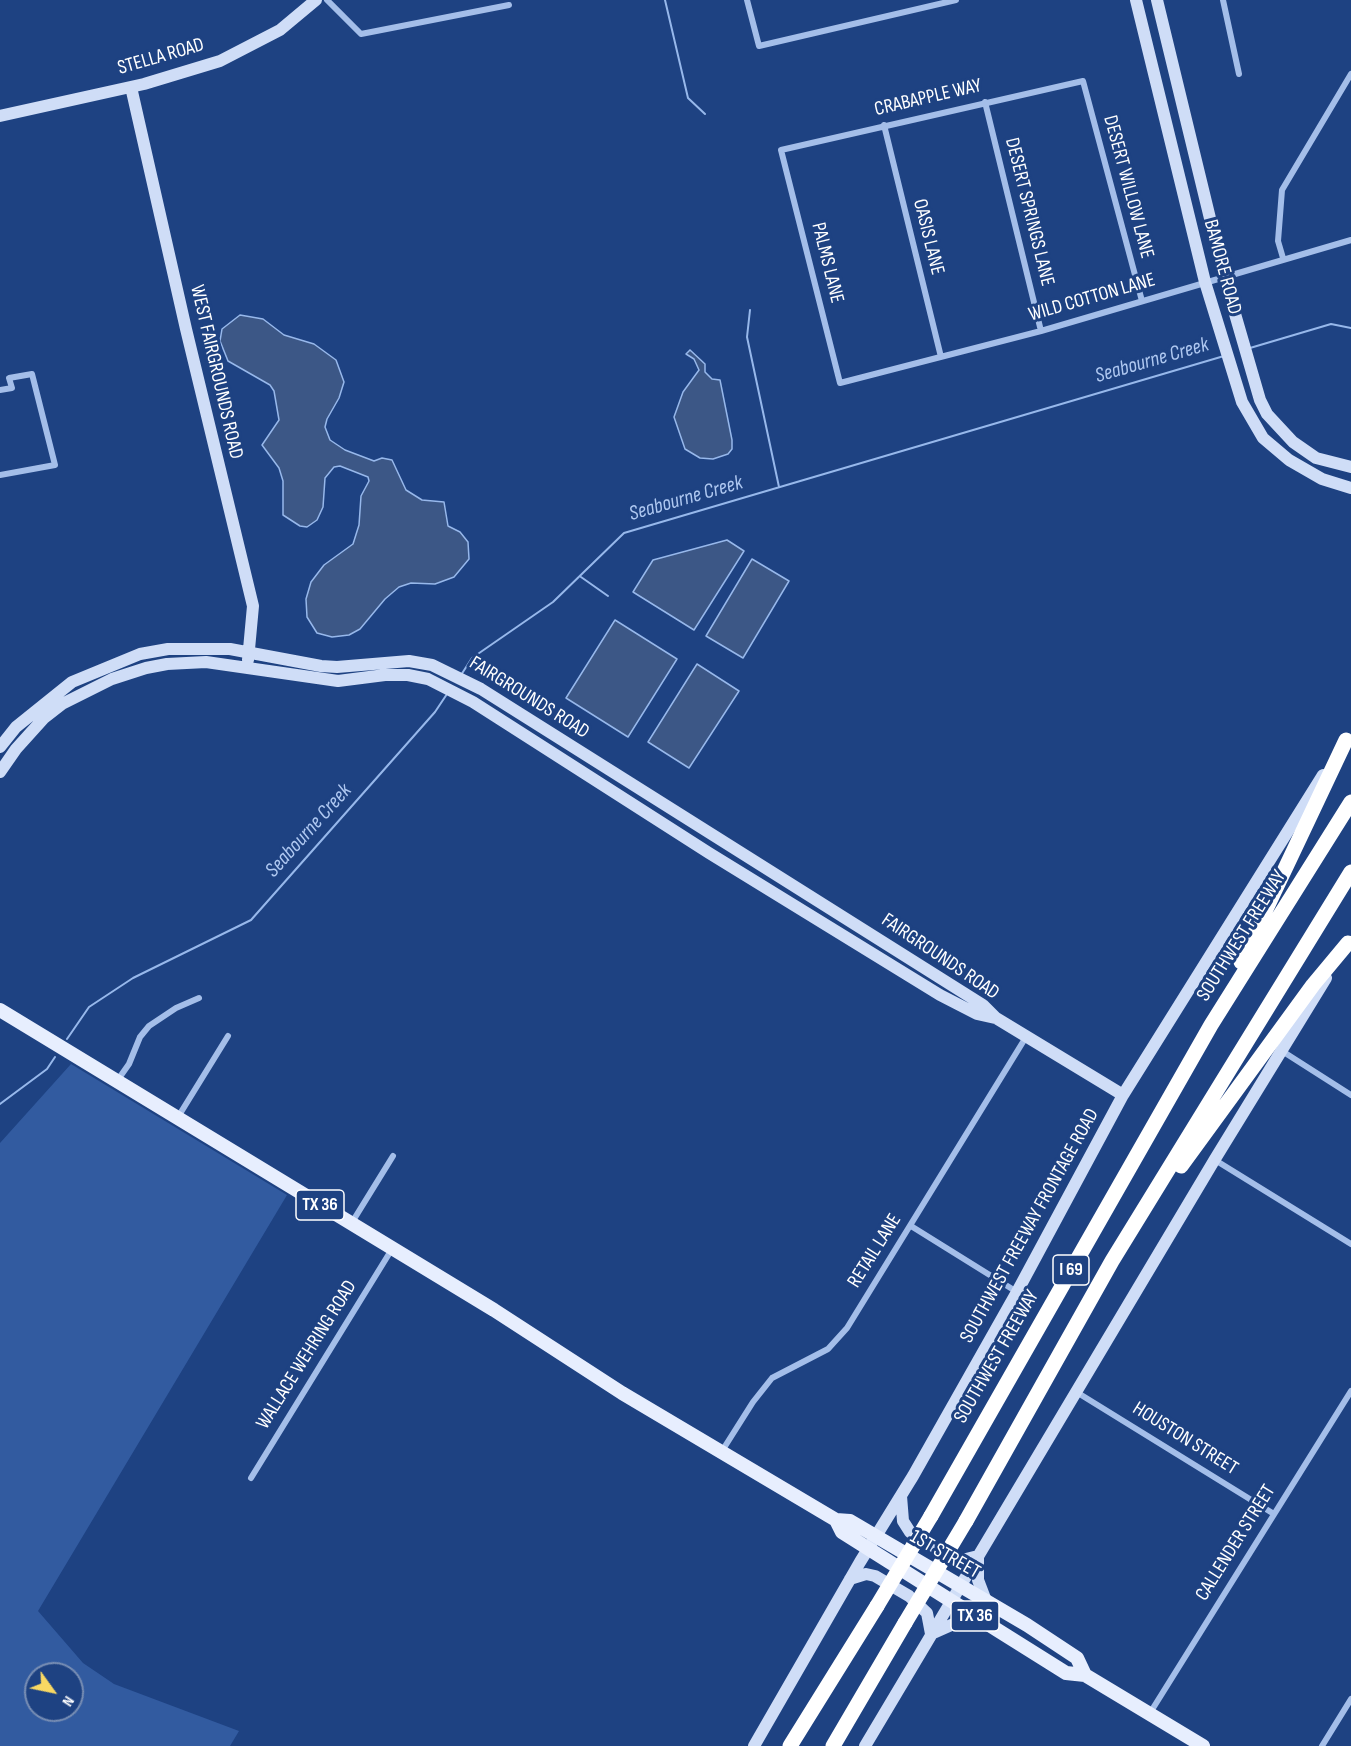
<!DOCTYPE html>
<style>
body{margin:0}
#map{position:relative;width:1351px;height:1746px;overflow:hidden;background:#1e4282;font-family:"Sofia Sans Condensed",sans-serif}
canvas{display:block}
.north{position:absolute;left:24px;top:1662px;width:60px;height:60px;box-sizing:border-box;background:#1e4282;border:2px solid #788eb4;border-radius:50%;rotate:123deg;font-size:16px;font-weight:700;line-height:24px;text-align:center;color:#fff}
.north::after{content:'';display:block;margin:auto;width:21px;height:27px;background:#f8d863;clip-path:polygon(50% 0,100% 100%,50% 72%,0 100%)}
</style>
<div id="map">
<canvas width="1351" height="1746"></canvas>
<div class="north">N</div>
</div>
<script>
const ctx = document.querySelector('canvas').getContext('2d');
ctx.lineJoin = 'round';
function paint(path, color) { ctx.fillStyle = color; ctx.fill(path, 'evenodd'); }
const shape = rows => new Path2D(rows.map(r => 'M' + r).join(''));
function trace(path, color, width, dash) { ctx.strokeStyle = color; ctx.lineWidth = width; ctx.lineCap = dash ? 'butt' : 'round'; ctx.setLineDash(dash || []); ctx.stroke(path); }
function label(font, color, halo, rows, align = 'center') {
  ctx.font = font + ' "Sofia Sans Condensed",sans-serif'; ctx.lineWidth = 6; ctx.setLineDash([]); ctx.textBaseline = 'middle'; ctx.strokeStyle = halo; ctx.fillStyle = color; for (const [text, x, y, turn = 0] of rows) {
    ctx.save(); ctx.translate(x, y); ctx.rotate((+turn || 0) * Math.PI / 180); ctx.textAlign = isNaN(turn) ? turn : align; if (halo) ctx.strokeText(text, 0, 0); ctx.fillText(text, 0, 0); ctx.restore();
  }
}
paint(shape([
 [71,1064,287,1195,38,1611,83,1663,114,1684,239,1731,230,1746,0,1746,0,1143],
 [36,1674,72,1674,72,1710,36,1710]
]), '#325ba0');
const water = shape([
 [240,315,263,319,284,335,314,344,336,360,344,382,339,398,327,419,325,427,330,440,345,450,374,461,382,458,392,460,406,490,422,500,444,502,448,526,460,532,468,542,469,559,454,577,435,584,411,583,399,587,385,599,360,629,349,635,332,637,317,633,307,617,306,599,311,582,324,565,353,544,359,525,361,496,369,481,368,477,340,466,334,467,325,478,323,507,317,520,307,527,300,526,283,515,283,481,279,468,262,445,279,420,274,391,270,385,228,361,220,341,222,329,240,315],
 [690,350,705,364,705,372,712,379,720,380,732,440,732,449,728,454,713,459,700,458,685,449,674,417,683,392,699,370,694,359,686,354,690,350],
 [727,540,744,551,694,630,633,592,653,560,727,540],
 [752,559,789,581,743,658,706,636,752,559],
 [615,620,677,659,628,737,566,698,615,620],
 [697,664,739,691,689,768,648,742,697,664]
]);
paint(water, '#3c5786');
trace(water, '#97b8eb', 1.5);
trace(shape([
 [665,0,688,98,705,114],
 [750,310,747,337,779,487],
 [1250,348,1331,324,1351,328],
 [581,577,608,596],
 [461,675,472,658,553,602,624,533,1224,356],
 [67,1039,89,1007,133,978,251,920,435,712,447,694],
 [0,1104,47,1069,55,1057]
]), '#97b8eb', 2);
trace(shape([
 [327,0,361,34,509,5],
 [747,0,759,46,956,0],
 [1223,0,1239,74],
 [985,102,1041,331],
 [884,125,941,357],
 [1283,258,1278,241,1282,190,1351,74],
 [1142,301,1083,81,781,150,840,383,1041,331,1351,240],
 [0,390,12,388,9,378,32,374,55,465,0,475],
 [1282,1051,1351,1095],
 [117,1081,129,1064,140,1037,149,1026,176,1008,199,998],
 [178,1117,228,1036],
 [1215,1160,1351,1244],
 [351,1224,393,1156],
 [911,1226,1017,1292],
 [1078,1393,1274,1514],
 [722,1451,753,1402,772,1378,828,1349,847,1328,1026,1037],
 [251,1478,392,1249],
 [1150,1713,1351,1391],
 [1322,1746,1351,1699]
]), '#a4bee9', 6);
trace(shape([
 [1136,0,1205,282,1242,402,1263,438,1289,460,1322,479,1351,488],
 [1157,0,1224,276,1260,400,1267,414,1293,442,1316,458,1351,467],
 [131,87,186,329,253,606,248,660],
 [0,116,144,84,220,61,280,30,316,0],
 [0,747,16,727,72,682,140,654,168,649,230,649,321,666,337,667,409,661,432,665,481,689,983,1005,996,1018,1123,1095],
 [0,772,16,749,44,718,62,704,112,679,146,668,167,664,206,662,338,681,385,675,408,675,428,679,473,702,709,853,940,995,977,1014,995,1018],
 [901,1496,903,1521,910,1532,958,1561,978,1556,978,1580,986,1601],
 [850,1579,866,1574,875,1576,909,1596,927,1613,931,1634,958,1622,980,1619],
 [754,1746,860,1562,913,1476,1017,1292,1123,1095,1323,775],
 [865,1746,1215,1159,1326,978]
]), '#cfddf7', 12);
trace(shape([
 [0,1010,494,1310,622,1393,836,1520,850,1521,1027,1625,1077,1658,1085,1675],
 [836,1520,842,1532,999,1631,1066,1673,1085,1675,1203,1746]
]), '#e7eefe', 14);
trace(shape([
 [1241,962,1346,740],
 [1181,1166,1313,985,1348,943],
 [931,1516,1211,1025,1351,802],
 [966,1521,1112,1261,1351,872],
 [790,1746,877,1606],
 [833,1746,905,1623]
]), '#fff', 15);
trace(shape([
 [877,1606,931,1516],
 [905,1623,966,1521]
]), '#fff', 15);
for (const [x, y, w] of [
 [320,1205,48],
 [1071,1270,36],
 [975,1616,48]
]) { const box = new Path2D(); box.roundRect(x - w / 2, y - 15, w, 30, 4.5); ctx.fillStyle = '#1e4282'; ctx.fill(box); trace(box, '#fff', 1.5); }
label('bold 18px', '#fff', null, [
 ["TX 36",320,1205],
 ["I 69",1071,1270],
 ["TX 36",975,1616]
]);
label('20px', '#fff', '#1e4282', [
 ["STELLA ROAD",161,57,-16],
 ["CRABAPPLE WAY",928,98,-13],
 ["DESERT WILLOW LANE",1128,187,75],
 ["DESERT SPRINGS LANE",1029,212,76],
 ["OASIS LANE",928,237,76],
 ["PALMS LANE",827,263,76],
 ["BAMORE ROAD",1222,267,75],
 ["WILD COTTON LANE",1092,298,-16],
 ["WEST FAIRGROUNDS ROAD",216,372,77],
 ["FAIRGROUNDS ROAD",529,698,32],
 ["SOUTHWEST FREEWAY",1242,936,-58],
 ["FAIRGROUNDS ROAD",940,957,34],
 ["SOUTHWEST FREEWAY FRONTAGE ROAD",1030,1226,-61],
 ["RETAIL LANE",875,1251,-58],
 ["WALLACE WEHRING ROAD",307,1355,-58],
 ["SOUTHWEST FREEWAY",997,1357,-60],
 ["HOUSTON STREET",1185,1439,32],
 ["CALLENDER STREET",1236,1543,-58],
 ["1ST STREET",945,1555,30]
]);
label('italic 21px', '#afc8f1', '#1e4282', [
 ["Seabourne Creek",1152,361,-16],
 ["Seabourne Creek",686,499,-16],
 ["Seabourne Creek",309,831,-48]
]);
</script>
